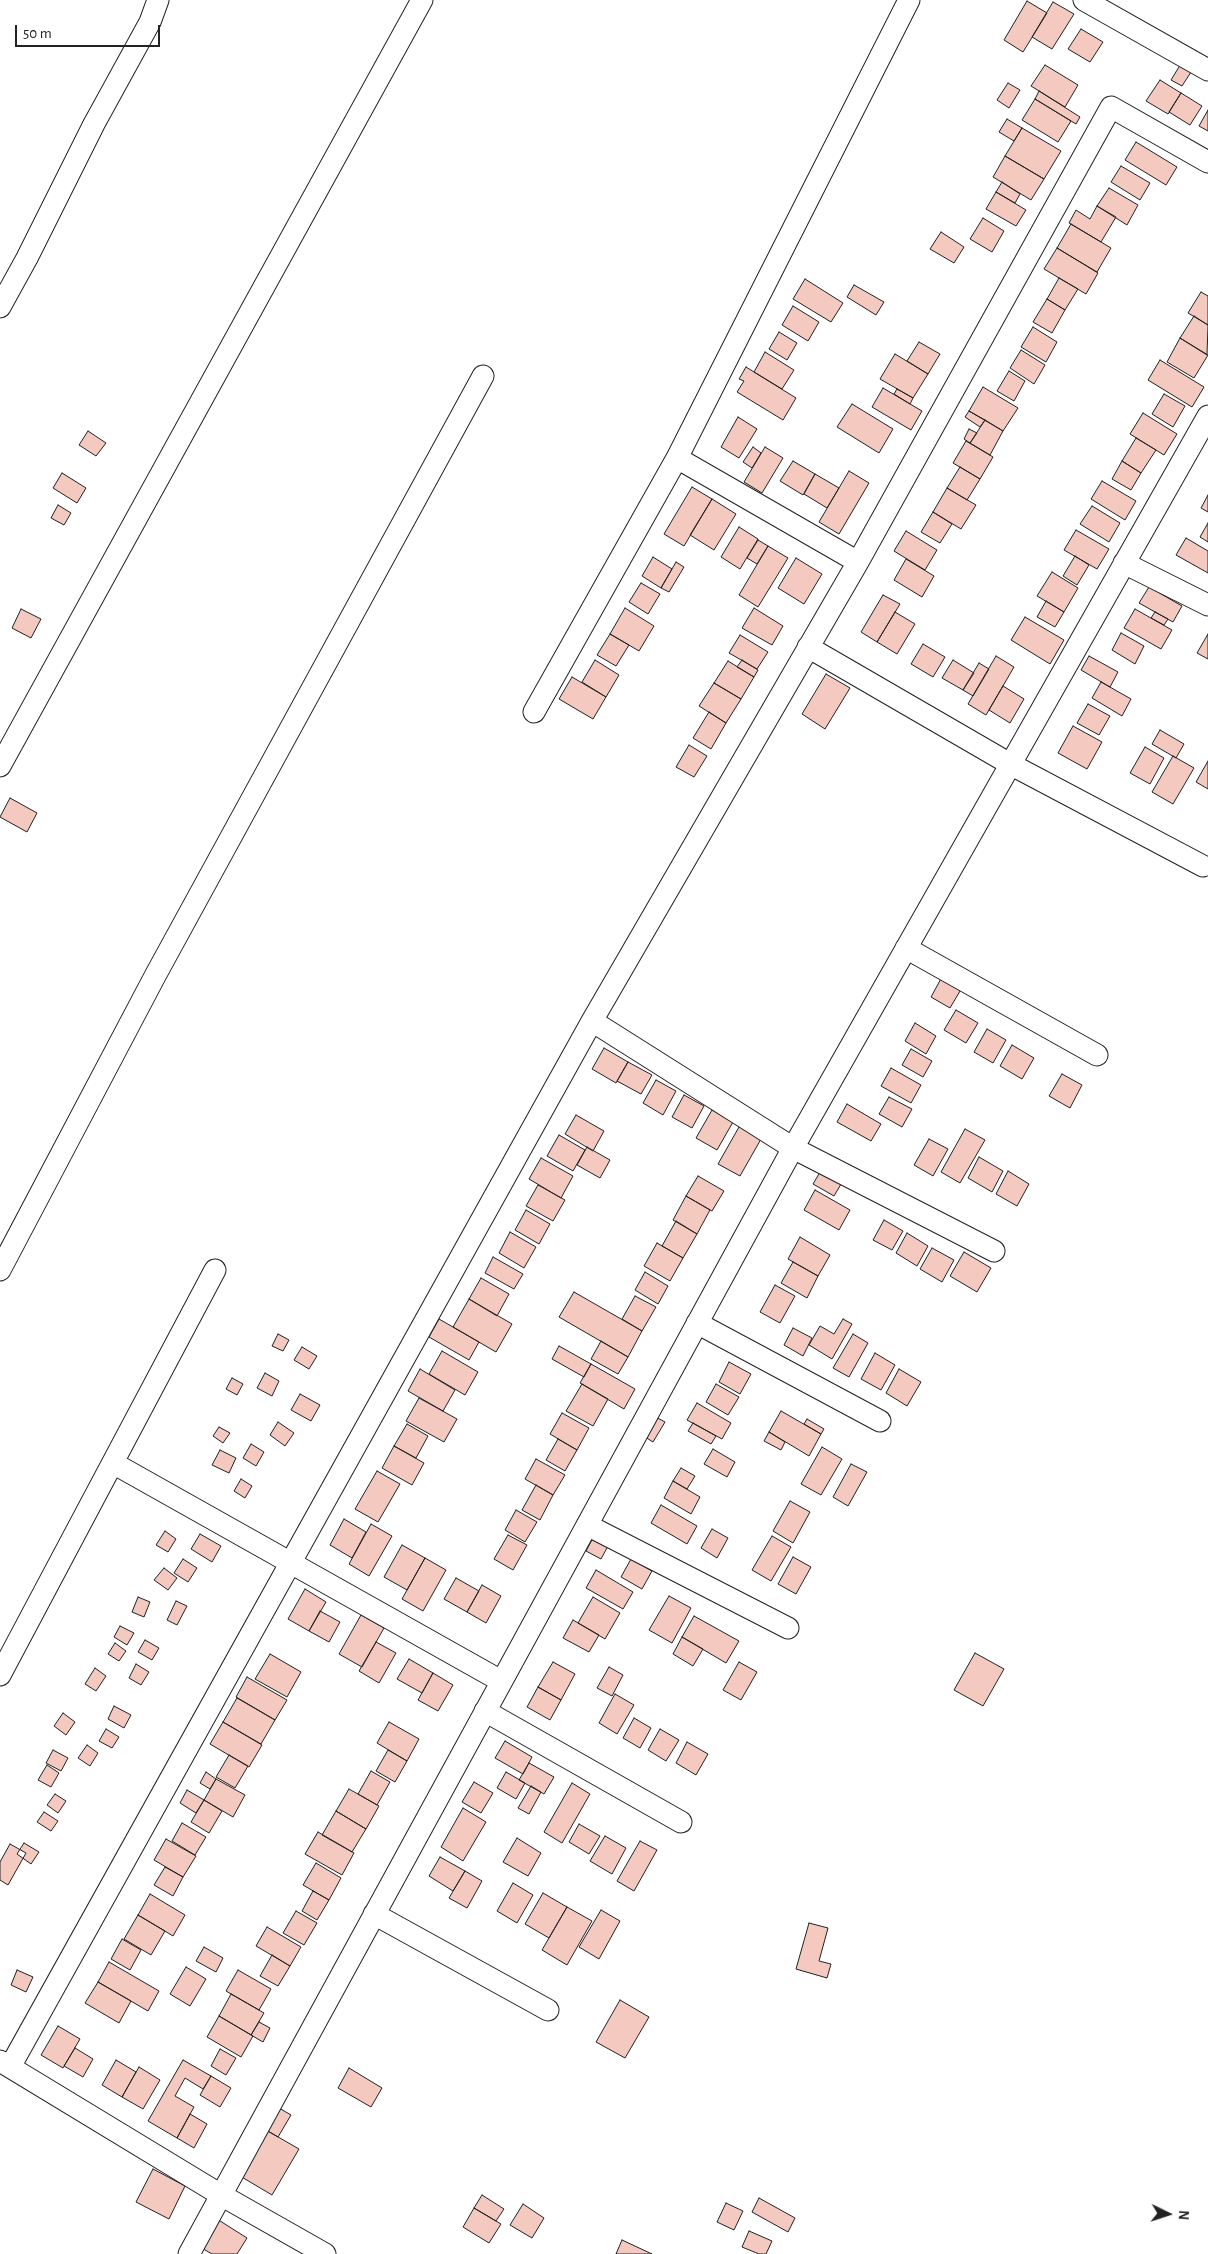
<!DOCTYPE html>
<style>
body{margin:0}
#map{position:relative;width:1208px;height:2254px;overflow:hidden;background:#fff;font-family:"Alegreya Sans",sans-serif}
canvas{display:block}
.north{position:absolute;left:1143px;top:2189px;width:50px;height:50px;-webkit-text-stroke:4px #fff;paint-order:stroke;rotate:94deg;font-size:14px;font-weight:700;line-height:20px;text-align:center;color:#222}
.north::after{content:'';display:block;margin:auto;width:18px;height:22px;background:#222;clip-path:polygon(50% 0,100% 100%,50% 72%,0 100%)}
.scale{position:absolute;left:15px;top:25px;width:145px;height:22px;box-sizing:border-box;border:2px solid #222;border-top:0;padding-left:6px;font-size:15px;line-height:18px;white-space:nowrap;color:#222;-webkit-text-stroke:4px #fff;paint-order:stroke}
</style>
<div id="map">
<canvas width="1208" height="2254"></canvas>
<div class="north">N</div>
<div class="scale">50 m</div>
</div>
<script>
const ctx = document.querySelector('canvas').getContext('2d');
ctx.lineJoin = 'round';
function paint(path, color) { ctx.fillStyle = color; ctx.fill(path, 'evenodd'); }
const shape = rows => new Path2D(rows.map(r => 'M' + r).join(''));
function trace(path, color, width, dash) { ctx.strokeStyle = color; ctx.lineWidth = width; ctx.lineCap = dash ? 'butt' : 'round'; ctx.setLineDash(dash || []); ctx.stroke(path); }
const building = shape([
 [1027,1,1047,13,1023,52,1004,40,1027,1],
 [1053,2,1074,14,1052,49,1032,37,1053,2],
 [1081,29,1103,42,1090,62,1068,49,1081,29],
 [1182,62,1193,69,1182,86,1171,80,1182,62],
 [1045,65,1078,85,1065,107,1031,86,1045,65],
 [1160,80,1181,93,1168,114,1146,101,1160,80],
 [1008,83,1020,90,1009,108,997,100,1008,83],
 [1039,91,1080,117,1076,124,1035,99,1039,91],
 [1181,93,1202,106,1190,125,1169,112,1181,93],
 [1035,99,1071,121,1058,142,1022,120,1035,99],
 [1208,110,1208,131,1199,126,1208,110],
 [1007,119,1022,128,1014,141,999,132,1007,119],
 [1022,128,1061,151,1044,179,1005,156,1022,128],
 [1136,142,1177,167,1166,185,1125,160,1136,142],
 [1005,156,1044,179,1031,200,993,177,1005,156],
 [1121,166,1150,183,1140,200,1111,182,1121,166],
 [1002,182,1020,194,1015,203,996,192,1002,182],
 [1109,188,1138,205,1127,225,1097,206,1109,188],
 [996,192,1026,210,1016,226,986,209,996,192],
 [1097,206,1116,217,1101,242,1069,223,1076,210,1090,219,1097,206],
 [983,218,1004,231,992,252,970,239,983,218],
 [1071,224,1111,248,1097,272,1057,248,1071,224],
 [941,232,964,247,954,263,930,249,941,232],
 [1057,248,1098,273,1086,294,1044,269,1057,248],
 [1059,278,1078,289,1065,310,1047,299,1059,278],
 [805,279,843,303,831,322,793,299,805,279],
 [854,285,884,302,876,315,847,297,854,285],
 [1201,292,1208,296,1208,325,1188,313,1201,292],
 [1047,299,1065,310,1052,333,1033,322,1047,299],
 [793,306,819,322,808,341,782,325,793,306],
 [1194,316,1208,325,1207,355,1180,338,1194,316],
 [1033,327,1057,342,1046,362,1021,347,1033,327],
 [779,332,797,343,787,360,769,349,779,332],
 [1180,338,1208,355,1194,378,1167,362,1180,338],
 [919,342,940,354,928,374,907,361,919,342],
 [1021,350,1045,365,1034,384,1010,368,1021,350],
 [765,352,794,370,782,389,754,372,765,352],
 [895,354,928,374,913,398,880,379,895,354],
 [1160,360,1204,387,1192,407,1148,380,1160,360],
 [746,367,796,398,783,420,737,392,744,381,739,379,746,367],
 [1009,371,1025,381,1014,401,997,391,1009,371],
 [983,387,1018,408,1003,431,969,411,983,387],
 [883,388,922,411,911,430,872,407,883,388],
 [897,389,913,398,910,404,894,394,897,389],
 [1164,394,1185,406,1173,427,1152,414,1164,394],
 [852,404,893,429,879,453,837,427,852,404],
 [969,411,985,420,980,427,965,417,969,411],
 [1143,413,1177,434,1164,455,1130,434,1143,413],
 [738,417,757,429,739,458,721,447,738,417],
 [985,420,1003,431,990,455,970,443,985,420],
 [969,429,977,433,970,443,964,439,969,429],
 [88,431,106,443,96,456,79,445,88,431],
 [1136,438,1156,450,1141,473,1122,461,1136,438],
 [966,441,993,457,980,479,953,463,966,441],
 [753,447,761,453,752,468,743,462,753,447],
 [765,447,783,458,762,493,744,482,765,447],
 [793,461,815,474,803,495,780,481,793,461],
 [1122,461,1141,473,1131,490,1112,479,1122,461],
 [960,467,980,479,967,500,947,488,960,467],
 [849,471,869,483,839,534,819,522,849,471],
 [62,473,86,488,77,503,53,488,62,473],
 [815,474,839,488,827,508,804,494,815,474],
 [1102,481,1136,501,1125,520,1091,499,1102,481],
 [692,487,712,499,684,546,664,534,692,487],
 [947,488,976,505,961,529,933,512,947,488],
 [1208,495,1208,512,1201,508,1208,495],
 [712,499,736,514,714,550,690,535,712,499],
 [58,505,71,513,64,525,51,518,58,505],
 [1092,506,1120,523,1109,542,1080,524,1092,506],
 [933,512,952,524,940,543,921,532,933,512],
 [1208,523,1208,542,1200,537,1208,523],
 [739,527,758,539,740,569,721,557,739,527],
 [1076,530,1109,549,1097,569,1064,550,1076,530],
 [906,531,937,550,925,570,894,551,906,531],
 [1186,538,1208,551,1208,573,1176,555,1186,538],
 [758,540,768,546,757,564,747,558,758,540],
 [768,546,788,558,758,607,739,595,768,546],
 [1075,556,1089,565,1077,585,1063,576,1075,556],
 [653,557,672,569,661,588,642,576,653,557],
 [796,558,822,574,804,604,778,588,796,558],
 [906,559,934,576,922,597,894,580,906,559],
 [676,562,684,567,669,592,661,588,676,562],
 [1052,572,1078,588,1064,612,1037,596,1052,572],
 [641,583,660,594,648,614,629,602,641,583],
 [1149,587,1182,606,1173,622,1139,603,1149,587],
 [883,595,900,604,877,642,861,632,883,595],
 [1046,601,1064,612,1055,627,1037,617,1046,601],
 [625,608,654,626,639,651,610,634,625,608],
 [754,608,783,626,772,645,742,628,754,608],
 [21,609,41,619,31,638,12,628,21,609],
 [1135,609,1172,630,1161,649,1124,628,1135,609],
 [895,612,915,624,897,654,877,642,895,612],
 [1155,612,1168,619,1164,625,1151,618,1155,612],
 [1025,617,1064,640,1050,664,1011,640,1025,617],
 [1121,633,1144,646,1135,664,1112,650,1121,633],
 [610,634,629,645,616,666,597,655,610,634],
 [1208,634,1208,659,1197,653,1208,634],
 [740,635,768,652,757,669,729,653,740,635],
 [923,644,945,657,933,677,911,664,923,644],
 [996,656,1014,667,986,715,968,704,996,656],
 [1089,656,1118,672,1110,687,1081,670,1089,656],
 [595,660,619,675,606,697,582,682,595,660],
 [742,660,758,670,754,677,737,667,742,660],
 [953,660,974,673,963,690,942,678,953,660],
 [728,661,754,677,741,699,714,683,728,661],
 [979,663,989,669,973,696,963,690,979,663],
 [826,674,850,688,825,729,802,714,826,674],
 [572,677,606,697,593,719,559,699,572,677],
 [1101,682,1131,699,1122,716,1092,698,1101,682],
 [714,683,741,699,726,723,699,706,714,683],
 [1003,686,1024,699,1010,723,989,710,1003,686],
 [1088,704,1110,716,1099,735,1077,723,1088,704],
 [709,712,726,723,711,749,693,738,709,712],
 [1073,726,1102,742,1087,769,1058,753,1073,726],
 [1160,730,1184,744,1176,758,1152,744,1160,730],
 [689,745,707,756,694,777,676,767,689,745],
 [1145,747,1164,758,1150,784,1130,773,1145,747],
 [1173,756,1194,768,1173,804,1152,792,1173,756],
 [1208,761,1208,789,1196,782,1208,761],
 [10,798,37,813,27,832,0,817,10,798],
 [943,975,963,986,950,1008,931,997,943,975],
 [956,1010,978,1023,966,1043,944,1030,956,1010],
 [915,1023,936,1036,926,1054,905,1041,915,1023],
 [987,1029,1006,1040,993,1063,974,1052,987,1029],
 [1012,1045,1034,1058,1022,1079,1000,1066,1012,1045],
 [604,1048,628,1062,616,1083,592,1069,604,1048],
 [911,1049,932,1061,923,1077,902,1065,911,1049],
 [628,1062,652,1075,641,1094,617,1081,628,1062],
 [891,1068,921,1085,911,1103,881,1086,891,1068],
 [1062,1074,1082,1085,1070,1108,1049,1096,1062,1074],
 [656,1080,676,1091,663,1115,643,1103,656,1080],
 [684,1095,704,1106,692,1128,672,1117,684,1095],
 [889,1097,912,1109,902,1127,879,1114,889,1097],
 [847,1104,881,1124,871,1141,837,1122,847,1104],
 [712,1110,733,1122,717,1150,696,1138,712,1110],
 [576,1115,604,1131,593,1151,565,1134,576,1115],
 [743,1120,765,1132,740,1176,718,1164,743,1120],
 [965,1129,985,1140,960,1183,941,1172,965,1129],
 [559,1135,585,1150,573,1171,547,1156,559,1135],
 [929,1139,948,1149,933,1176,914,1165,929,1139],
 [587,1147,610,1160,600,1178,577,1165,587,1147],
 [979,1157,1003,1171,992,1192,968,1178,979,1157],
 [541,1158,573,1176,561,1198,529,1179,541,1158],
 [823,1167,844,1179,834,1196,813,1184,823,1167],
 [1008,1171,1029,1184,1017,1206,996,1194,1008,1171],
 [698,1176,724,1191,712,1211,686,1196,698,1176],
 [538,1185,565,1200,553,1221,526,1206,538,1185],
 [815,1190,850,1210,839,1230,804,1210,815,1190],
 [686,1196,710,1210,697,1234,673,1220,686,1196],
 [526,1210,550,1224,539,1244,515,1230,526,1210],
 [884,1220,903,1231,892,1250,873,1240,884,1220],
 [676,1221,697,1234,683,1258,662,1246,676,1221],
 [510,1232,536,1247,524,1268,499,1253,510,1232],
 [907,1233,928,1246,917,1266,896,1253,907,1233],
 [800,1237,830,1255,818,1276,788,1259,800,1237],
 [657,1243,683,1258,670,1281,644,1266,657,1243],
 [932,1248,954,1260,942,1282,920,1269,932,1248],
 [964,1252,991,1268,977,1292,950,1276,964,1252],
 [493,1257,523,1274,514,1289,485,1273,493,1257],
 [793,1262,818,1276,807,1298,781,1283,793,1262],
 [645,1272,668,1286,658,1304,635,1290,645,1272],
 [481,1278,509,1294,497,1316,469,1299,481,1278],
 [775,1285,795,1296,780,1323,760,1312,775,1285],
 [574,1292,642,1331,628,1357,559,1317,574,1292],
 [635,1296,656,1307,642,1331,622,1319,635,1296],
 [469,1299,512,1324,496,1352,453,1327,469,1299],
 [439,1319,479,1342,469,1360,429,1337,439,1319],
 [843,1319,852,1324,832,1359,809,1345,820,1326,834,1334,843,1319],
 [793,1328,812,1338,803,1356,784,1345,793,1328],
 [278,1334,289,1340,283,1351,272,1346,278,1334],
 [853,1334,868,1343,849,1377,833,1368,853,1334],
 [601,1341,628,1357,618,1374,591,1359,601,1341],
 [559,1346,591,1364,584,1377,552,1359,559,1346],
 [302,1347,317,1356,309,1369,294,1360,302,1347],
 [442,1351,478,1372,465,1395,429,1374,442,1351],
 [875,1353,895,1365,881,1390,861,1379,875,1353],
 [729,1362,751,1374,740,1394,719,1382,729,1362],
 [591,1364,635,1389,624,1409,580,1383,591,1364],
 [420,1369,455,1390,443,1411,408,1391,420,1369],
 [899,1369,921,1382,907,1406,886,1393,899,1369],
 [265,1373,279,1381,272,1396,257,1388,265,1373],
 [232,1378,243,1384,237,1395,226,1389,232,1378],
 [582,1384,608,1399,593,1426,566,1411,582,1384],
 [716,1384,739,1397,728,1415,706,1402,716,1384],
 [300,1394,320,1405,311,1421,291,1410,300,1394],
 [419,1398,457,1419,444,1442,406,1421,419,1398],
 [697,1403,731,1423,722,1439,687,1420,697,1403],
 [781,1411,821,1434,809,1456,769,1432,781,1411],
 [562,1413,589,1428,577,1450,550,1434,562,1413],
 [650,1414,665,1422,653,1442,639,1433,650,1414],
 [807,1419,824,1429,821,1434,804,1424,807,1419],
 [278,1422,294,1433,285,1446,270,1435,278,1422],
 [693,1423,716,1436,711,1444,688,1431,693,1423],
 [407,1424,428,1436,416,1458,394,1446,407,1424],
 [219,1427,230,1433,223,1443,213,1436,219,1427],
 [769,1432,785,1442,781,1450,764,1441,769,1432],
 [558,1439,577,1450,565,1471,546,1460,558,1439],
 [251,1444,264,1452,256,1466,243,1458,251,1444],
 [394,1446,424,1463,412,1485,382,1468,394,1446],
 [822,1447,842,1459,821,1495,801,1484,822,1447],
 [713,1449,735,1462,727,1477,704,1464,713,1449],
 [220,1450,236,1458,229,1473,212,1465,220,1450],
 [536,1459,565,1475,553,1495,525,1479,536,1459],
 [851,1464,867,1472,848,1506,833,1497,851,1464],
 [681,1468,695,1476,687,1489,673,1481,681,1468],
 [377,1471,400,1484,378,1522,355,1509,377,1471],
 [241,1479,252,1486,245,1498,234,1491,241,1479],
 [673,1481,700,1497,691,1514,664,1498,673,1481],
 [536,1485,553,1495,540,1520,522,1510,536,1485],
 [790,1501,810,1512,793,1543,773,1531,790,1501],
 [661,1505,697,1526,687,1544,651,1523,661,1505],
 [516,1510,537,1522,525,1542,505,1530,516,1510],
 [344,1519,366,1532,352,1558,330,1545,344,1519],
 [371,1524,392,1536,369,1576,349,1564,371,1524],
 [712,1529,728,1538,717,1558,701,1548,712,1529],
 [165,1531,176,1539,168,1552,156,1545,165,1531],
 [200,1534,221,1546,212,1562,191,1549,200,1534],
 [508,1535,527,1545,513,1570,494,1559,508,1535],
 [772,1536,791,1547,771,1581,752,1570,772,1536],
 [593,1538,608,1546,601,1559,586,1551,593,1538],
 [402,1545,425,1558,407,1590,384,1577,402,1545],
 [793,1557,811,1567,796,1594,778,1584,793,1557],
 [425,1558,446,1570,423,1611,402,1599,425,1558],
 [183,1559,197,1568,188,1582,174,1573,183,1559],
 [631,1559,652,1571,642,1589,621,1577,631,1559],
 [164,1568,177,1578,168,1590,154,1580,164,1568],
 [596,1570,633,1592,623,1609,586,1588,596,1570],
 [456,1578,479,1591,467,1612,444,1599,456,1578],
 [482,1585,501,1596,486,1623,467,1612,482,1585],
 [305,1589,326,1602,309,1631,288,1619,305,1589],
 [669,1596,691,1608,672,1643,649,1630,669,1596],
 [138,1597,150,1602,144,1617,132,1612,138,1597],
 [593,1597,620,1613,605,1639,578,1623,593,1597],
 [176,1601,187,1606,177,1625,167,1620,176,1601],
 [320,1611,340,1622,329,1642,309,1631,320,1611],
 [361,1615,384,1628,362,1667,339,1654,361,1615],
 [694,1616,739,1641,726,1663,682,1637,694,1616],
 [573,1620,599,1635,589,1652,563,1638,573,1620],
 [120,1626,134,1633,127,1645,114,1637,120,1626],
 [682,1637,703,1649,693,1666,673,1654,682,1637],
 [145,1640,159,1648,152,1660,138,1652,145,1640],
 [376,1642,396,1653,379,1683,359,1671,376,1642],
 [115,1643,126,1651,119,1661,108,1654,115,1643],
 [975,1653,1004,1669,983,1706,954,1690,975,1653],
 [270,1654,301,1672,287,1697,255,1679,270,1654],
 [409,1659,433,1673,422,1693,397,1679,409,1659],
 [553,1662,575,1674,561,1700,538,1687,553,1662],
 [739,1662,757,1672,741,1700,723,1690,739,1662],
 [136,1664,149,1672,141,1685,129,1678,136,1664],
 [609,1667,623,1675,612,1696,597,1688,609,1667],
 [95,1668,106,1676,96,1691,85,1684,95,1668],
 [433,1673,453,1685,438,1711,418,1700,433,1673],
 [247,1677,287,1700,275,1720,236,1697,247,1677],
 [538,1687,561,1700,550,1720,527,1707,538,1687],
 [615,1694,634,1705,617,1734,599,1723,615,1694],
 [237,1698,275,1720,261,1744,223,1722,237,1698],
 [114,1706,131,1715,124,1728,108,1719,114,1706],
 [63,1713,75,1722,66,1735,54,1726,63,1713],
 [634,1718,651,1728,640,1748,623,1738,634,1718],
 [223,1722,262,1745,249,1767,210,1744,223,1722],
 [389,1722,419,1739,407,1761,377,1743,389,1722],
 [106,1729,119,1737,112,1748,99,1741,106,1729],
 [660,1729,679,1740,666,1761,648,1750,660,1729],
 [505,1741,532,1757,523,1774,495,1758,505,1741],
 [687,1742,708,1754,696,1775,676,1763,687,1742],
 [87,1745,98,1753,90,1766,78,1758,87,1745],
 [53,1750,68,1758,61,1771,46,1763,53,1750],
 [388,1750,407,1761,395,1782,376,1771,388,1750],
 [229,1755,248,1766,235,1788,216,1777,229,1755],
 [529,1763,554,1777,544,1794,519,1780,529,1763],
 [47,1765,59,1773,51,1787,38,1780,47,1765],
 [371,1771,390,1782,377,1805,358,1794,371,1771],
 [206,1772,216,1779,210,1789,200,1783,206,1772],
 [506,1772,525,1783,516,1799,497,1788,506,1772],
 [216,1779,245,1795,233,1817,204,1800,216,1779],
 [474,1782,493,1793,481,1813,462,1802,474,1782],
 [572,1783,590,1794,562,1843,544,1832,572,1783],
 [531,1786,541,1792,529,1814,518,1808,531,1786],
 [349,1789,379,1806,366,1829,336,1811,349,1789],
 [187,1790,204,1800,196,1813,180,1803,187,1790],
 [55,1794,66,1801,58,1813,47,1805,55,1794],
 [204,1800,222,1811,209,1833,191,1822,204,1800],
 [463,1808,486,1822,463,1861,441,1847,463,1808],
 [336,1811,366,1829,352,1852,322,1835,336,1811],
 [44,1812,58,1821,51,1831,37,1822,44,1812],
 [182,1823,206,1837,195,1855,172,1841,182,1823],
 [579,1824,600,1836,589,1854,569,1842,579,1824],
 [318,1832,354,1853,342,1875,305,1854,318,1832],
 [605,1836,626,1848,612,1874,590,1861,605,1836],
 [517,1838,541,1853,528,1876,503,1862,517,1838],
 [166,1839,196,1856,183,1877,154,1860,166,1839],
 [640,1841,657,1850,634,1891,617,1881,640,1841],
 [24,1843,39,1852,31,1864,17,1854,24,1843],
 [10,1844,26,1853,8,1885,0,1880,0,1862,10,1844],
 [440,1857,465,1871,453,1891,429,1876,440,1857],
 [316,1863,341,1878,329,1900,303,1885,316,1863],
 [165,1867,183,1877,173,1896,154,1885,165,1867],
 [465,1871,482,1881,467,1908,449,1898,465,1871],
 [513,1883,533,1895,517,1923,497,1911,513,1883],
 [313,1891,329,1900,317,1920,302,1911,313,1891],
 [543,1893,567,1907,549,1938,525,1924,543,1893],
 [150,1894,185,1915,173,1936,138,1915,150,1894],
 [567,1907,592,1921,567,1965,542,1950,567,1907],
 [601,1910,620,1921,599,1959,579,1947,601,1910],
 [296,1911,317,1923,304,1945,283,1933,296,1911],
 [138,1915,165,1931,151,1955,124,1939,138,1915],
 [809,1923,828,1928,819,1961,831,1964,827,1978,796,1969,809,1923],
 [267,1927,301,1947,290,1966,256,1946,267,1927],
 [122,1939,141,1950,130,1970,111,1959,122,1939],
 [204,1947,223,1958,216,1972,196,1961,204,1947],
 [272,1955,290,1966,278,1986,260,1976,272,1955],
 [109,1962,159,1991,148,2011,98,1982,109,1962],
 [186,1967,206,1979,190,2006,170,1994,186,1967],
 [17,1970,33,1977,26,1992,11,1985,17,1970],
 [238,1970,271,1989,259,2010,226,1991,238,1970],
 [98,1982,131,2001,119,2023,85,2003,98,1982],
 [231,1994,264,2013,251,2035,219,2016,231,1994],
 [620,2000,649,2017,625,2058,596,2042,620,2000],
 [219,2016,253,2036,241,2057,207,2037,219,2016],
 [259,2022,270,2028,263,2042,251,2035,259,2022],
 [58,2026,80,2039,63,2068,41,2055,58,2026],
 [75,2048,93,2059,83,2077,64,2066,75,2048],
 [220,2049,236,2058,226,2075,211,2066,220,2049],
 [116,2060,136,2072,122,2097,102,2085,116,2060],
 [183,2060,211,2076,203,2089,185,2078,175,2096,194,2107,177,2138,148,2121,183,2060],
 [139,2067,160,2080,143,2109,122,2097,139,2067],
 [349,2068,382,2088,371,2107,338,2088,349,2068],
 [211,2076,231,2088,220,2107,200,2095,211,2076],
 [279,2108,291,2115,278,2137,266,2130,279,2108],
 [190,2114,207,2124,194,2148,177,2138,190,2114],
 [266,2130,299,2149,272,2195,240,2176,266,2130],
 [153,2169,185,2186,169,2219,136,2202,153,2169],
 [482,2195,504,2209,496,2221,474,2208,482,2195],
 [759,2198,795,2218,788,2232,752,2212,759,2198],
 [726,2203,743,2211,734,2230,717,2222,726,2203],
 [523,2204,544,2218,532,2238,510,2225,523,2204],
 [474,2208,501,2224,489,2243,463,2227,474,2208],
 [217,2219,247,2238,237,2254,212,2254,200,2247,217,2219],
 [749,2231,772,2241,766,2254,759,2254,742,2247,749,2231],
 [622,2240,652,2254,616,2254,622,2240]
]);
paint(building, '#f3c9c0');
trace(building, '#222', 1);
const minor = shape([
 [1084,0,1208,70],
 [0,307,27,258,94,124,150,22,158,0],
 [677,458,858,562],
 [1124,563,1208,605],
 [808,647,1010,764,1203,866],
 [534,712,677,458,909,0],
 [0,766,422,0],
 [906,948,1097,1055],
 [592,1021,793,1148,994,1251],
 [0,1270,155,976,483,376],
 [697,1323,880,1421],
 [113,1463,501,1681],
 [587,1525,788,1628],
 [0,1675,215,1270],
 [485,1711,681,1822],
 [374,1914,548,2010],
 [0,2061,221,2195,325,2254],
 [10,2067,592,1021,858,562,1111,107,1208,162],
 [189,2254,793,1148,1208,416]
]);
trace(minor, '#222', 23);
trace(minor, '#fff', 21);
</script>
